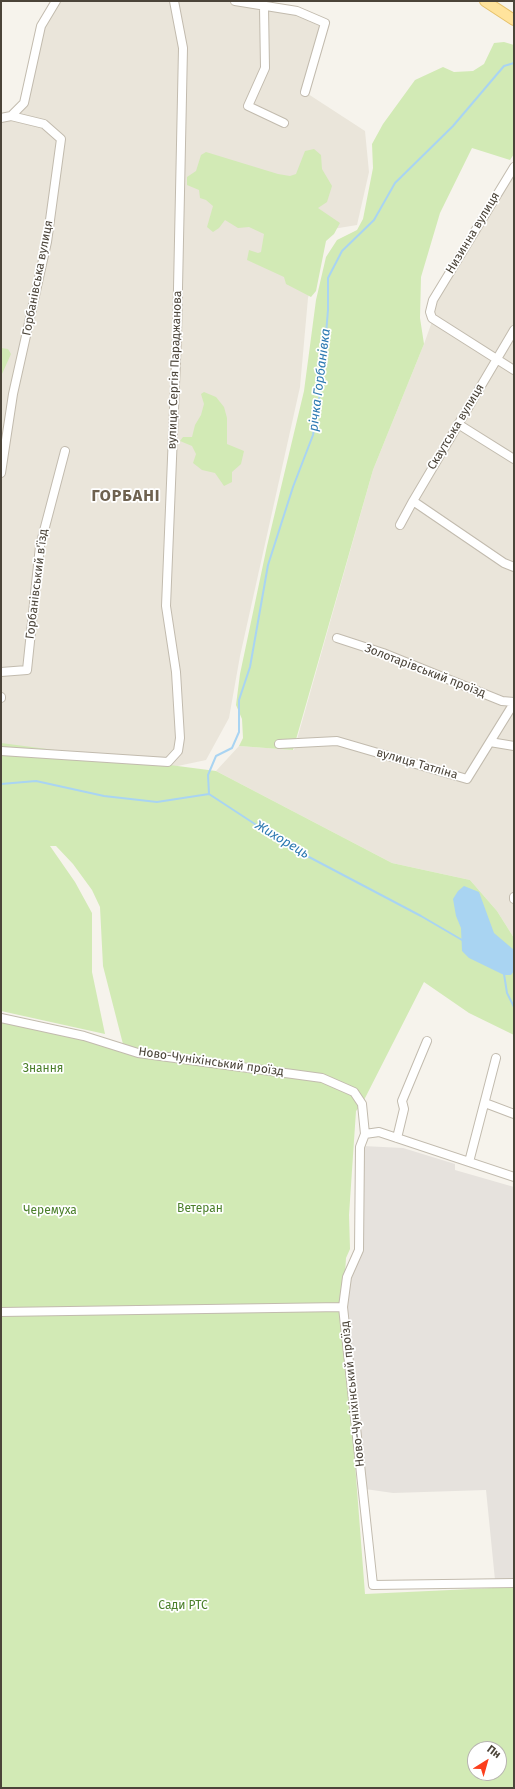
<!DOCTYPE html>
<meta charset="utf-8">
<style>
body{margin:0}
#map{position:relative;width:515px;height:1789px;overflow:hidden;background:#f6f3ec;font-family:"Fira Sans",sans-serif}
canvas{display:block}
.frame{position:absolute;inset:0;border:2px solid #4b4439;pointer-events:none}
.north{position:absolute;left:467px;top:1741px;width:40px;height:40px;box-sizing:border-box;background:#fff;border:1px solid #b7b4b0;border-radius:50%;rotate:37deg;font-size:11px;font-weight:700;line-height:16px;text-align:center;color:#4b4439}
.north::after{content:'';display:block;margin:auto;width:14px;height:18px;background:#fc3f1d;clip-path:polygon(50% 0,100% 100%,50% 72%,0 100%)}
</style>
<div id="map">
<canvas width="515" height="1789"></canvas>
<div class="frame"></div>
<div class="north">Пн</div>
</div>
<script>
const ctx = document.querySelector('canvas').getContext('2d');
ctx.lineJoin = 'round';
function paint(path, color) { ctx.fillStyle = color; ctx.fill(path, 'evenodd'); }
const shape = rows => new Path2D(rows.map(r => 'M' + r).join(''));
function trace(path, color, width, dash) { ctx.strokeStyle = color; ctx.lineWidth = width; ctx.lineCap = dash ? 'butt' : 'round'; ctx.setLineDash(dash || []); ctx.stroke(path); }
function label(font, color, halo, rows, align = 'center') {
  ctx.font = font + ' "Fira Sans",sans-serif'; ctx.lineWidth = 3.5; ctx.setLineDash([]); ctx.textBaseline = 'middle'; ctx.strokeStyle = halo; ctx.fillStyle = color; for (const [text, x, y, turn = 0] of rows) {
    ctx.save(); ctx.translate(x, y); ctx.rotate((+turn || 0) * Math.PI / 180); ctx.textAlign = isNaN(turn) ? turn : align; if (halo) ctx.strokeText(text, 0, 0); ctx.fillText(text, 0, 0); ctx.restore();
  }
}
paint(shape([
 [56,1,235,1,297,11,325,23,305,92,365,131,369,172,357,225,327,230,308,298,300,387,240,656,229,718,206,760,159,770,1,747,1,118,24,103,41,26],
 [514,172,514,938,497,911,470,880,392,863,216,771,239,746,294,750,373,470,424,344,434,316,435,301]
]), '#eae5da');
paint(shape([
 [363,1146,403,1148,455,1164,455,1170,514,1187,514,1580,495,1580,486,1490,393,1493,365,1489,345,1306,349,1278,357,1263]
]), '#e6e2dd');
paint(shape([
 [504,42,514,45,514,154,510,160,472,148,440,213,421,277,420,318,424,344,373,470,293,750,239,746,243,738,242,719,236,705,240,674,267,546,304,391,316,300,326,257,337,240,357,230,363,219,373,168,372,144,383,124,415,80,443,67,454,72,473,71,484,64,494,43],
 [314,149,321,155,322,169,332,186,327,202,318,208,340,223,334,234,326,241,316,291,311,297,286,284,284,277,247,260,249,250,258,253,261,252,264,234,249,227,238,228,225,220,219,228,213,232,207,227,213,206,206,200,200,198,199,190,187,185,187,177,196,171,201,155,206,152,278,174,290,176,296,174,305,151],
 [1,348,8,349,11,354,2,374,1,374],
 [204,392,216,397,224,407,227,418,227,444,244,451,241,464,232,472,232,482,224,486,215,473,202,470,193,463,196,454,192,446,180,441,183,437,192,437,195,425,201,415,204,404,201,394],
 [1,743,216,771,392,863,470,880,497,911,514,938,514,1035,469,1013,424,982,362,1104,356,1111,349,1215,350,1249,346,1258,343,1307,365,1594,514,1587,514,1788,1,1788,1,1019,124,1048,103,966,100,907,92,890,73,864,56,846,50,846,75,882,92,913,92,972,105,1034,1,1011],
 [475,1749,499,1749,499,1773,475,1773]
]), '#d2eab5');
paint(shape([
 [464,886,479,892,494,933,514,950,514,971,511,975,504,975,469,958,462,951,461,928,456,916,453,899,458,891]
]), '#a9d4f2');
trace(shape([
 [1,784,36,781,104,796,157,802,209,794,290,847,421,916,462,940],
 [209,794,208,775,216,756,232,748,239,732,239,700,250,667,268,565,293,487,313,435,322,381,328,310,328,278,342,251,374,220,395,183,453,126,504,66,514,63],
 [504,974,507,993,514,1007]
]), '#a9d4f2', 2);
const minor = shape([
 [235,1,297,11,325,23,305,92],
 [264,7,265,68,248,106,284,123],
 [11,116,24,103,41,26,56,1],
 [1,118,11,116,44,124,61,139,47,242,13,394,1,473],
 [514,167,433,300,430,312,432,318,514,370],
 [458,424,514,459],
 [413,501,504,563,514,567],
 [400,525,413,501,514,330],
 [337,638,383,653,502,701,514,702],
 [1,672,27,670,40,546,65,451],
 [1,697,1,698],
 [490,742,514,746],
 [279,744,337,741,467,779,514,703],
 [1,751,168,762,178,751,180,738,176,672,166,606,177,336,183,48,174,1],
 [514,897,514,899],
 [1,1018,84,1036,138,1053,322,1078,354,1092,362,1104,365,1134],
 [485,1103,514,1114],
 [397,1138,404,1109,402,1101,427,1041],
 [469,1162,496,1058],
 [514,1177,379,1132,365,1134,360,1147,359,1250,347,1277,343,1307,373,1585,514,1583],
 [1,1312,343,1307]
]);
const major = shape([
 [485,1,514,20]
]);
trace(minor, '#c2bbae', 10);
trace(major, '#e6c16a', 12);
trace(minor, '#fff', 8);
trace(major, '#ffe39c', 10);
label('12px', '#4b4439', '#fff', [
 ["Низинна вулиця",473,233,-59],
 ["Горбанівська вулиця",38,278,-79],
 ["вулиця Сергія Параджанова",175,370,-88],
 ["Скаутська вулиця",456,427,-59],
 ["Горбанівський в'їзд",37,584,-83],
 ["Золотарівський проїзд",425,671,21],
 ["вулиця Татліна",417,764,16],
 ["Ново-Чуніхінський проїзд",211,1062,8],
 ["Ново-Чуніхінський проїзд",353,1394,-96]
]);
label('12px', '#4a7f2a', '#fff', [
 ["Знання",43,1069],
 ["Ветеран",200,1209],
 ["Черемуха",50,1211],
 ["Сади РТС",183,1606]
]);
label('italic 13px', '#2e7ab2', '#fff', [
 ["річка Горбанівка",320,380,-83],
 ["Жихорець",282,840,31]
]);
ctx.letterSpacing = '1px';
label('bold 16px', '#6e6250', '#fff', [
 ["ГОРБАНІ",126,497]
]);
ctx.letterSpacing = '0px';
</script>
